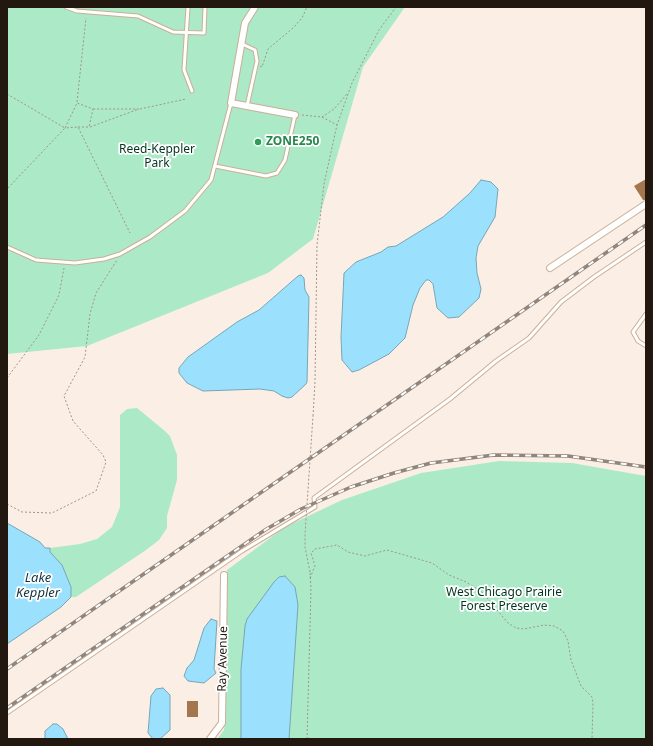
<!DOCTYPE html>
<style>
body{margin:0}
#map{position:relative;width:653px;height:746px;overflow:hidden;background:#fbefe5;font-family:"Noto Sans",sans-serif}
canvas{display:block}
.frame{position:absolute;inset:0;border:8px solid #23180f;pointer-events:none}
</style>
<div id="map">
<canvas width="653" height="746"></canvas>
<div class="frame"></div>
</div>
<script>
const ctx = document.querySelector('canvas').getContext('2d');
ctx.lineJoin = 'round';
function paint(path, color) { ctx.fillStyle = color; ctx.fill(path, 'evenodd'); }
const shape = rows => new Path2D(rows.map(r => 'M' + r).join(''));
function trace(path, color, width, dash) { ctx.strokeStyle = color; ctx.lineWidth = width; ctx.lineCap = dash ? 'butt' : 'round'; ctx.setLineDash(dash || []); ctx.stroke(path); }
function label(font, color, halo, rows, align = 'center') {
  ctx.font = font + ' "Noto Sans",sans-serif'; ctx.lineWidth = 3.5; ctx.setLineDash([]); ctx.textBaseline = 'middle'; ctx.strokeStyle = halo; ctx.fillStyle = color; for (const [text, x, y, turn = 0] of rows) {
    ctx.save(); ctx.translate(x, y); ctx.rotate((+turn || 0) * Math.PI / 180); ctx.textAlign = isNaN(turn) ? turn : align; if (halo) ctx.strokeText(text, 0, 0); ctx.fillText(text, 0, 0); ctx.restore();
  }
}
paint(shape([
 [7,7,405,7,363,67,313,239,268,273,87,346,7,354],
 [137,408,165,431,170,436,177,455,177,480,167,516,167,528,159,540,146,550,76,597,71,597,71,587,50,552,50,548,80,544,97,539,112,527,120,507,120,415,127,409],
 [499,461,572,463,646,476,646,739,217,739,224,730,225,721,227,570,285,527,342,500,421,473]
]), '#aceac7');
const water = shape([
 [481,180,491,182,498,189,495,217,478,246,476,258,477,273,481,289,479,298,459,317,448,318,437,308,433,284,429,280,426,280,420,288,413,305,405,338,389,354,359,370,352,372,342,360,341,337,344,273,356,262,381,252,388,247,396,246,443,217,470,193,481,180],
 [301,275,304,278,305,290,309,297,307,382,306,384,292,397,288,398,282,396,274,391,260,389,203,391,187,383,179,373,179,368,188,357,237,322,259,310,298,276,301,275],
 [7,523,40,542,45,548,50,548,50,552,62,565,71,587,71,597,61,607,7,644,7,523],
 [285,576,295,587,298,605,289,739,241,739,241,669,245,626,247,619,274,582,279,577,285,576],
 [211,619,217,621,214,669,216,673,204,683,188,681,184,676,187,668,194,660,204,628,211,619],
 [163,688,170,695,170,730,160,739,153,739,148,733,151,696,156,689,163,688],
 [53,724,57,724,63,729,68,739,45,739,45,731,53,724]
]);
paint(water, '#9be1fd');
trace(water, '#77a5b6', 1);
paint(shape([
 [646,179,646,200,643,200,634,186],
 [187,701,198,701,198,717,187,717]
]), '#a3764e');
const lane = shape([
 [66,7,77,11,138,16,173,32,204,33,205,7],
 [188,7,184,70,192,91],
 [242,44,255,50,257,61,247,106],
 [215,166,266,176,277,173,285,160,295,115],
 [7,247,36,260,75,263,104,259,120,254,150,237,185,211,211,180,231,103],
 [646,314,633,332,638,341,646,346],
 [7,713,242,551,315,507,314,498,450,399,496,361,529,338,561,302,594,277,646,242]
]);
const street = shape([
 [255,7,245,23,231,103,295,115],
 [550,268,646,204],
 [210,739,222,723,224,575]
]);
trace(lane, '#cbae96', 5);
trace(street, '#cbae96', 8);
trace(shape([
 [260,66,262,67,268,49,293,28,302,18,307,7],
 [7,94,65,128,7,189],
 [77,102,86,18],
 [140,109,186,99],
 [302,115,322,117,334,109,347,94],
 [322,117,337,125],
 [78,127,89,127,93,109,77,103,65,128,78,127,130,233],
 [90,127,139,109,93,109],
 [7,378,39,335,59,295,64,268],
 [313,416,315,382,317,245,324,184,337,125,352,83,379,30,396,7],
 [7,504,22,512,52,513,96,491,106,462,103,455,73,421,64,396,85,357,90,314,96,293,117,260],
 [310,578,315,566,311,553,315,549,337,545,348,552,365,556,387,550,432,563,449,575,466,582,482,592,508,623,516,628,524,629,544,625,554,626,563,631,568,641,571,660,581,686,592,697,593,703,592,739],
 [307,739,311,589,310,572]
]), '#9f948a', 1, [2, 2]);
trace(lane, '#fff', 3);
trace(street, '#fff', 6);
const rail = shape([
 [7,669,646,225],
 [7,708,265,530,301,509,351,487,394,473,431,463,494,455,568,456,646,467]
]);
trace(rail, '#91857c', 3.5);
trace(rail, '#fff', 2, [6]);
trace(shape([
 [310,572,305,547,305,534,313,416]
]), '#9f948a', 1, [2, 2]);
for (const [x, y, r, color] of [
 [258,142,4,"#2e9e5b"]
]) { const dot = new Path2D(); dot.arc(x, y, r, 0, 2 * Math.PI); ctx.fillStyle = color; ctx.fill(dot); trace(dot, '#fff', 1.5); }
label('bold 12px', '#27864d', '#fff', [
 ["ZONE250",266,142]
], 'left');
label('12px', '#00341f', '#fff', [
 ["Reed-Keppler",157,150],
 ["Park",157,164],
 ["West Chicago Prairie",504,593],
 ["Forest Preserve",504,607]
]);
label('12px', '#23180f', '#fff', [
 ["Ray Avenue",223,659,-89]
]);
label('italic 13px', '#133440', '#fff', [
 ["Lake",38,578],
 ["Keppler",38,593]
]);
</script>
